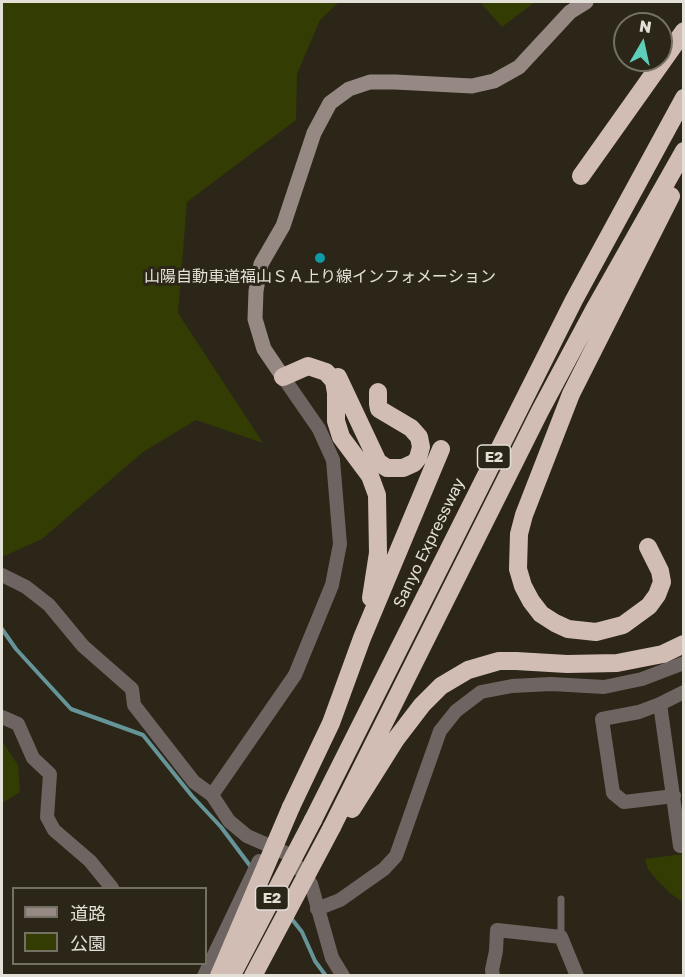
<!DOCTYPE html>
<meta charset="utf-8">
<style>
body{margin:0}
#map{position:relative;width:685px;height:977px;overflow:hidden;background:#2c2618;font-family:"Golos Text","Noto Sans JP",sans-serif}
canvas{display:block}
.frame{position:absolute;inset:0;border:3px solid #e3e0d7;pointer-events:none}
.legend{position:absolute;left:12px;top:887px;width:195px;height:78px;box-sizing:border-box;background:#2c2618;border:2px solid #757064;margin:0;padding:8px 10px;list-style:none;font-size:18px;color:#e3e0d7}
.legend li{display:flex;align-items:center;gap:12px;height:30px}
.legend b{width:30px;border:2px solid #757064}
.north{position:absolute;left:613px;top:12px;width:60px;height:60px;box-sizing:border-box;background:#2c2618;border:2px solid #757064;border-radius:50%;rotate:9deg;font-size:16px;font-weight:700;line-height:24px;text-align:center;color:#e3e0d7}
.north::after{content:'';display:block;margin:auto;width:21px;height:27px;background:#5cceba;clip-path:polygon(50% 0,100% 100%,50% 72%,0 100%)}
</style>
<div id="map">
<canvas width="685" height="977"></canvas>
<div class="frame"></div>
<ul class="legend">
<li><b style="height:8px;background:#968984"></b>道路</li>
<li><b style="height:16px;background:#333d03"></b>公園</li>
</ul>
<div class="north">N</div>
</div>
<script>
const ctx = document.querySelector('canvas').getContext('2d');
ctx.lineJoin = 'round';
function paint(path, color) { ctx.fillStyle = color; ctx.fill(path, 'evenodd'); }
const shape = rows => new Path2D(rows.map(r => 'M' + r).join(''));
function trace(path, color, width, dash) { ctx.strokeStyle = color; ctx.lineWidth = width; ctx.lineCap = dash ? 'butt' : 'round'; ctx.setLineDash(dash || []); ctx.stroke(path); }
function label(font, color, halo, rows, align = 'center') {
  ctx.font = font + ' "Golos Text","Noto Sans JP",sans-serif'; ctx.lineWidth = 6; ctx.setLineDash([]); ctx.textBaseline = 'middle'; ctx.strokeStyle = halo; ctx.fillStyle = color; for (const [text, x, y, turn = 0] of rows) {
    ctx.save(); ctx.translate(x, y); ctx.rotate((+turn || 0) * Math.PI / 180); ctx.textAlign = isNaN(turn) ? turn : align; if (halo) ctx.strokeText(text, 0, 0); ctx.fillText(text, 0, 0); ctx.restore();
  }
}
paint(shape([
 [2,2,339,2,320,20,297,74,296,120,187,202,178,313,263,443,196,420,143,452,42,539,2,557],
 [480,2,535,2,502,27],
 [2,741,18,765,20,792,2,803],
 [683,854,684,854,683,902,671,894,657,880,648,869,645,859]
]), '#333d03');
trace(shape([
 [2,629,16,649,71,709,143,735,192,796,221,827,251,867],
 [291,918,302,932,315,961,326,976]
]), '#669599', 4);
trace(shape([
 [561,937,561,899]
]), '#6e6562', 7);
trace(shape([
 [2,575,26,587,49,605,83,646,132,689,134,705,194,782,212,795,229,821,247,836,288,854,311,884,332,958,343,976],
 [684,692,660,704,680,846,684,846],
 [660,704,639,712,602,719,613,793,624,802,674,796],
 [2,717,18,724,33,758,50,774,47,817,54,830,90,861,112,888],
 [212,795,295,675,332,585,340,544,333,460,319,429,283,377],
 [317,909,340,900,384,869,396,856,440,731,456,711,481,692,512,686,551,684,604,687,642,679,684,663],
 [204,976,259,861],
 [493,976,492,970,496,951,497,930,561,937,577,976]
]), '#6e6562', 14);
trace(shape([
 [283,377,264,349,255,319,256,291,261,264,283,226,314,133,330,103,349,89,370,82,395,82,472,86,494,81,519,67,570,12,586,2]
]), '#968984', 15);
trace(shape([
 [581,176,684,31],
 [283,377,308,366,326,372,334,381,336,393,336,421,341,437,370,476,377,495,378,553,371,598],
 [338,377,378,462,387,468,403,468,414,463,418,458,421,447,419,437,411,428,379,409,378,404,378,392],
 [648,547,660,571,662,582,657,595,649,606,623,625,596,632,568,629,555,623,541,614,531,601,523,586,518,569,519,534,524,515,571,394,671,196],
 [291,807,331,723,362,638,441,449],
 [352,809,396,739,422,705,441,686,468,670,499,661,516,661,567,664,617,663,663,654,684,644],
 [313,820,574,300,684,98],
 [332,827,540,411,594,310,684,151]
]), '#d2bdb5', 18);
trace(shape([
 [235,969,313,820],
 [219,976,291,807],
 [253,976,332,827]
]), '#d2bdb5', 18);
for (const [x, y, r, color] of [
 [320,258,6,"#0f9aa8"]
]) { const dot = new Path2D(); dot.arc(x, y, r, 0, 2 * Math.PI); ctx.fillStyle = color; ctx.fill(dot); trace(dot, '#2c2618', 2); }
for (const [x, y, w] of [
 [494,457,33],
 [272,898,33]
]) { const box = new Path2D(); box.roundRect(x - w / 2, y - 12, w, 24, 4.5); ctx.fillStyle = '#2c2618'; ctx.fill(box); trace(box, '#e3e0d7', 1.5); }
label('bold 15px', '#e3e0d7', null, [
 ["E2",494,457],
 ["E2",272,898]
]);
label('16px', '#e3e0d7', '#2c2618', [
 ["山陽自動車道福山ＳＡ上り線インフォメーション",320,277]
]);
label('16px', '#e3e0d7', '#2c2618', [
 ["Sanyo Expressway",429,543,-64]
]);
</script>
